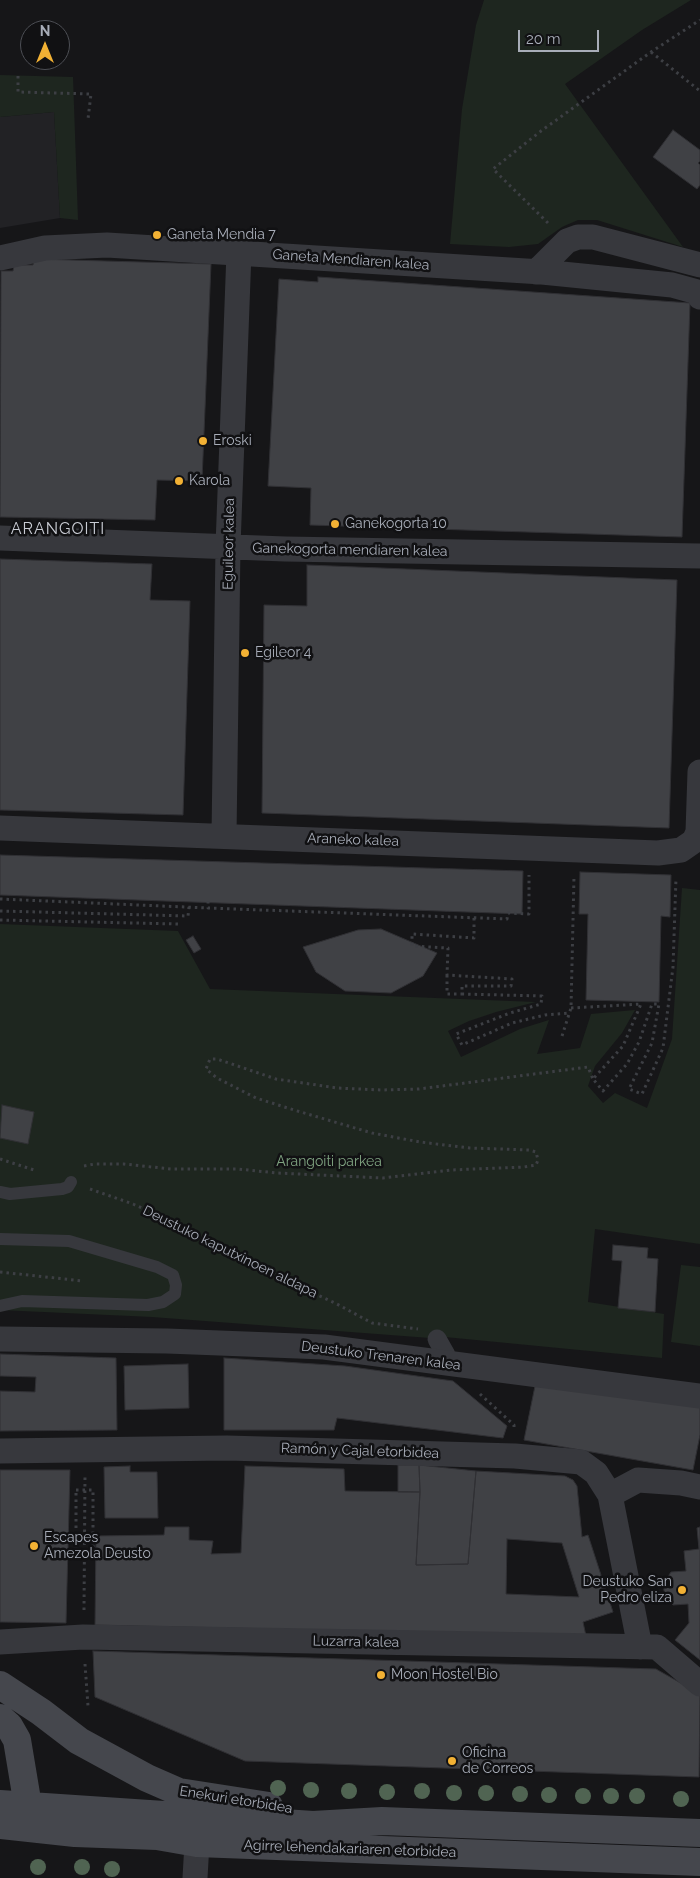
<!DOCTYPE html>
<meta charset="utf-8">
<style>
body{margin:0}
#map{position:relative;width:700px;height:1878px;overflow:hidden;background:#161618;font-family:Raleway,sans-serif}
canvas{display:block}
.north{position:absolute;left:20px;top:20px;width:50px;height:50px;box-sizing:border-box;background:#111113;border:1px solid #4d4f55;border-radius:50%;rotate:0deg;font-size:14px;font-weight:700;line-height:20px;text-align:center;color:#a8adb8}
.north::after{content:'';display:block;margin:auto;width:18px;height:22px;background:#f2b134;clip-path:polygon(50% 0,100% 100%,50% 72%,0 100%)}
.scale{position:absolute;left:518px;top:30px;width:81px;height:22px;box-sizing:border-box;border:2px solid #a8adb8;border-top:0;padding-left:6px;font-size:15px;line-height:18px;white-space:nowrap;color:#a8adb8;-webkit-text-stroke:4px #111113;paint-order:stroke}
</style>
<div id="map">
<canvas width="700" height="1878"></canvas>
<div class="north">N</div>
<div class="scale">20 m</div>
</div>
<script>
const ctx = document.querySelector('canvas').getContext('2d');
ctx.lineJoin = 'round';
function paint(path, color) { ctx.fillStyle = color; ctx.fill(path, 'evenodd'); }
const shape = rows => new Path2D(rows.map(r => 'M' + r).join(''));
function trace(path, color, width, dash) { ctx.strokeStyle = color; ctx.lineWidth = width; ctx.lineCap = dash ? 'butt' : 'round'; ctx.setLineDash(dash || []); ctx.stroke(path); }
function label(font, color, halo, rows, align = 'center') {
  ctx.font = font + ' Raleway,sans-serif'; ctx.lineWidth = 5; ctx.setLineDash([]); ctx.textBaseline = 'middle'; ctx.strokeStyle = halo; ctx.fillStyle = color; for (const [text, x, y, turn = 0] of rows) {
    ctx.save(); ctx.translate(x, y); ctx.rotate((+turn || 0) * Math.PI / 180); ctx.textAlign = isNaN(turn) ? turn : align; if (halo) ctx.strokeText(text, 0, 0); ctx.fillText(text, 0, 0); ctx.restore();
  }
}
paint(shape([
 [54,112,60,218,0,228,0,117]
]), '#222225');
paint(shape([
 [484,0,691,0,642,30,565,84,683,247,597,220,578,220,562,227,538,244,509,247,450,244,462,109,476,25],
 [0,75,73,77,78,220,60,218,54,112,0,117],
 [682,888,700,890,700,1244,595,1229,588,1302,664,1314,662,1358,445,1337,430,1338,152,1317,0,1310,0,924,178,931,210,989,536,1002,496,1012,469,1021,448,1031,461,1057,520,1029,549,1020,537,1054,580,1048,591,1014,635,1010,622,1033,595,1066,588,1086,603,1103,615,1093,647,1108,672,1039],
 [681,1265,700,1267,700,1346,671,1342]
]), '#1e261f');
const building = shape([
 [673,130,700,150,700,161,698,163,700,165,700,185,697,189,653,157,673,130],
 [34,259,211,264,202,481,157,480,155,520,0,517,1,271,13,271,14,265,33,265,34,259],
 [318,277,690,303,682,537,310,525,311,488,268,486,279,279,318,282,318,277],
 [0,559,152,564,150,600,190,601,183,815,0,810,0,559],
 [307,565,677,580,669,828,262,813,264,605,307,606,307,565],
 [0,855,523,871,522,914,0,895,0,855],
 [580,872,671,875,670,917,661,916,659,1002,586,1000,588,914,579,914,580,872],
 [381,929,437,953,423,976,391,993,345,991,316,972,303,947,358,930,381,929],
 [193,936,201,949,194,953,186,940,193,936],
 [2,1105,34,1112,28,1144,0,1138,2,1105],
 [613,1245,648,1248,647,1258,658,1259,655,1312,618,1308,622,1261,612,1260,613,1245],
 [0,1354,116,1358,117,1430,0,1431,0,1391,35,1392,36,1377,0,1376,0,1354],
 [224,1358,345,1366,453,1381,507,1426,503,1438,337,1418,334,1430,224,1430,224,1358],
 [188,1364,189,1408,125,1410,124,1366,188,1364],
 [535,1386,700,1405,700,1435,693,1470,524,1440,535,1386],
 [398,1465,419,1465,420,1492,398,1492,398,1465],
 [419,1465,476,1471,468,1564,416,1565,420,1492,419,1465],
 [130,1466,130,1472,157,1472,158,1518,105,1518,104,1467,130,1466],
 [245,1466,344,1469,345,1491,420,1492,416,1565,468,1564,476,1471,565,1476,573,1480,577,1486,582,1537,588,1535,613,1612,583,1622,586,1636,95,1625,96,1536,164,1535,165,1527,189,1527,189,1540,213,1541,211,1554,241,1553,245,1466],
 [507,1539,562,1543,579,1597,506,1594,507,1539],
 [0,1470,70,1470,66,1623,0,1622,0,1470],
 [700,1527,700,1660,675,1640,689,1623,688,1604,673,1605,665,1597,663,1584,671,1572,686,1571,684,1551,699,1549,697,1528,700,1527],
 [93,1651,656,1669,700,1694,699,1777,245,1761,95,1697,93,1651]
]);
paint(building, '#404145');
trace(building, '#303034', 1);
trace(shape([
 [651,52,700,91],
 [18,76,18,92,91,94,88,119],
 [548,223,493,169,541,131,651,52,700,20],
 [0,899,208,908],
 [208,901,208,908,507,919,508,913,529,914,529,875],
 [0,911,188,916,189,907],
 [474,918,474,938,412,934,412,946,448,948,447,975,512,979,511,986,462,986,462,994,542,996,541,1004,510,1013,456,1034,462,1045,512,1023,545,1015,570,1013],
 [0,920,178,924],
 [447,975,447,994,462,994],
 [571,1008,641,1004,623,1046,593,1079,603,1091,627,1064,639,1042,652,1004,659,1004,652,1043,629,1089,642,1094,663,1048,673,967,676,878],
 [562,1036,571,1008,574,876],
 [0,1159,34,1170],
 [84,1166,95,1164,124,1164,171,1169,238,1169,277,1173,383,1178,451,1170,524,1167,536,1165,538,1160,536,1152,529,1150,470,1148,420,1142,372,1133,294,1110,256,1098,217,1078,206,1069,210,1059,217,1059,276,1079,337,1088,381,1090,419,1089,588,1067,593,1079],
 [90,1189,133,1204,182,1226,279,1277,335,1303,372,1323,418,1329],
 [0,1272,83,1281],
 [480,1394,514,1425,514,1430],
 [76,1490,93,1490,93,1557,76,1557,76,1490],
 [84,1610,85,1476],
 [85,1664,88,1706]
]), '#3d3f44', 3, [2.5, 4]);
trace(shape([
 [0,1192,10,1194,62,1189,68,1187,71,1182],
 [0,1239,69,1241,157,1267,173,1275,176,1285,175,1294,163,1302,148,1305,22,1301,0,1306]
]), '#37383d', 12);
trace(shape([
 [437,1339,446,1355]
]), '#37383d', 19);
trace(shape([
 [0,258,45,248,107,245,542,272,672,285,697,292,700,297],
 [536,272,567,241,578,237,593,237,700,265],
 [0,538,285,549,700,556],
 [0,828,658,853,681,850,694,841,698,832,700,772],
 [224,836,228,546,239,252],
 [0,1339,167,1341,324,1347,700,1396],
 [0,1451,227,1448,515,1456,581,1462,596,1473,610,1495,640,1647],
 [610,1495,638,1480,681,1483,700,1487],
 [0,1642,83,1637,657,1647,700,1684],
 [195,1878,197,1843]
]), '#37383d', 25);
trace(shape([
 [0,1685,41,1712,79,1741,147,1778,179,1792,269,1806],
 [0,1718,9,1726,17,1740,28,1806,43,1815],
 [0,1804,313,1825,382,1821,700,1833],
 [0,1825,75,1833,157,1836,197,1843,700,1862]
]), '#45474d', 28);
ctx.fillStyle = '#506452';
for (const [x, y] of [
 [278,1788],
 [311,1790],
 [349,1791],
 [422,1791],
 [387,1792],
 [454,1793],
 [486,1793],
 [520,1794],
 [549,1795],
 [583,1796],
 [611,1796],
 [637,1796],
 [681,1799],
 [38,1867],
 [82,1867],
 [112,1869]
]) { ctx.beginPath(); ctx.arc(x, y, 8, 0, 2 * Math.PI); ctx.fill(); }
for (const [x, y, r, color] of [
 [157,235,5,"#f2b134"],
 [203,441,5,"#f2b134"],
 [179,481,5,"#f2b134"],
 [335,524,5,"#f2b134"],
 [245,653,5,"#f2b134"],
 [34,1546,5,"#f2b134"],
 [682,1590,5,"#f2b134"],
 [381,1675,5,"#f2b134"],
 [452,1761,5,"#f2b134"]
]) { const dot = new Path2D(); dot.arc(x, y, r, 0, 2 * Math.PI); ctx.fillStyle = color; ctx.fill(dot); trace(dot, '#111113', 2); }
label('14px', '#a8adb8', '#111113', [
 ["Ganeta Mendia 7",167,235],
 ["Eroski",213,441],
 ["Karola",189,481],
 ["Ganekogorta 10",345,524],
 ["Egileor 4",255,653],
 ["Escapes",44,1538],
 ["Amezola Deusto",44,1554],
 ["Deustuko San",672,1582,"right"],
 ["Pedro eliza",672,1598,"right"],
 ["Moon Hostel Bio",391,1675],
 ["Oficina",462,1753],
 ["de Correos",462,1769]
], 'left');
label('14px', '#a8adb8', '#111113', [
 ["Ganeta Mendiaren kalea",351,260,4],
 ["Eguileor kalea",229,544,-89],
 ["Ganekogorta mendiaren kalea",350,550,1],
 ["Araneko kalea",353,840,2],
 ["Deustuko kaputxinoen aldapa",230,1252,26],
 ["Deustuko Trenaren kalea",381,1356,7],
 ["Ramón y Cajal etorbidea",360,1451,2],
 ["Luzarra kalea",356,1642,1],
 ["Enekuri etorbidea",236,1800,9],
 ["Agirre lehendakariaren etorbidea",350,1849,2]
]);
label('14px', '#7fa381', '#111113', [
 ["Arangoiti parkea",329,1162]
]);
ctx.letterSpacing = '1px';
label('16px', '#c9ccd4', '#111113', [
 ["ARANGOITI",58,529]
]);
ctx.letterSpacing = '0px';
</script>
